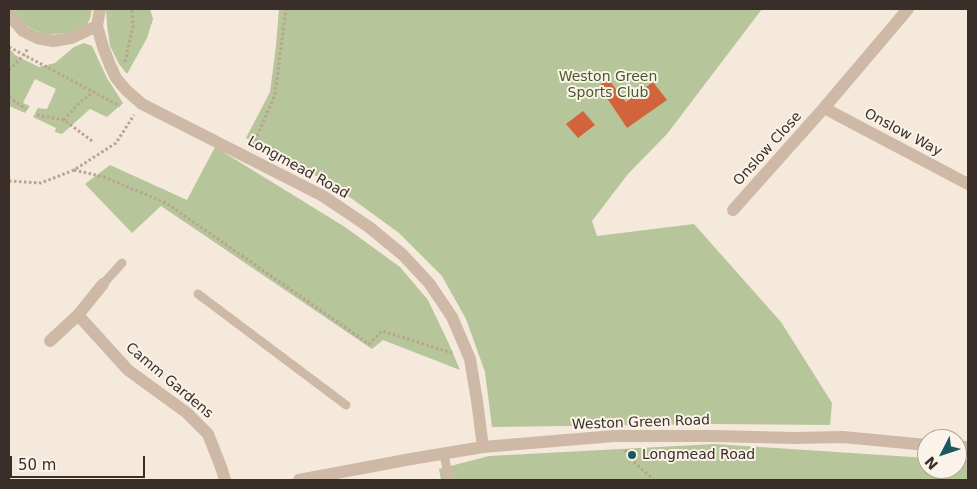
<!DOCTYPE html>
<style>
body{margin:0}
#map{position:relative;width:977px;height:489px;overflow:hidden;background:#f5e9db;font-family:"DejaVu Sans",sans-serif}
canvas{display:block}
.frame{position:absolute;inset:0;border:10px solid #392e28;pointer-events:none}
.north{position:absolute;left:917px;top:429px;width:50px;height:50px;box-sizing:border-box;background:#fbf3e9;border:1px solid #ada49c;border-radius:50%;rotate:229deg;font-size:14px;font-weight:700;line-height:20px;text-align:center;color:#392e28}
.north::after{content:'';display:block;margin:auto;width:18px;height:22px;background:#185960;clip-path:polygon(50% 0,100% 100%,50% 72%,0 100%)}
.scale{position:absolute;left:10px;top:456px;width:135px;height:22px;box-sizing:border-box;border:2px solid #392e28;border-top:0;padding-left:6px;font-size:15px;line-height:18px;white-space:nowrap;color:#392e28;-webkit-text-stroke:4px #fbf3e9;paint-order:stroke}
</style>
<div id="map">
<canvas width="977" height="489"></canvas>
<div class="frame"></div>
<div class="north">N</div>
<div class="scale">50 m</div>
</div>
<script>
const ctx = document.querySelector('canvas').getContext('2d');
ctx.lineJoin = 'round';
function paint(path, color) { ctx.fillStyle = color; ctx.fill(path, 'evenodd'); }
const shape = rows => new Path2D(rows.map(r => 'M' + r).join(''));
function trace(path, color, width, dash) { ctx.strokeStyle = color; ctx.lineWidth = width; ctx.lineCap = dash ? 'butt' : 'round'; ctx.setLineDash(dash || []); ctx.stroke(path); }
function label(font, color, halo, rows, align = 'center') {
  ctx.font = font + ' "DejaVu Sans",sans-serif'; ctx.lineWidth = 4; ctx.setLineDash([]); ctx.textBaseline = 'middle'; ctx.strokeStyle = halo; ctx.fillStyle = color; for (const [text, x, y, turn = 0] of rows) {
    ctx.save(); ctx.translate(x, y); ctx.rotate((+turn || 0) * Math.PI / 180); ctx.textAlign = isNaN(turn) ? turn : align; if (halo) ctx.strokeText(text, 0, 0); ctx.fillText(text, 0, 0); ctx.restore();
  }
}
paint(shape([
 [14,9,92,9,90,19,86,26,75,32,46,35,30,28,20,21],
 [106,9,150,9,153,19,147,38,127,74,119,64,110,46,107,25],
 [279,9,762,9,667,134,628,174,592,221,597,236,694,224,781,322,832,403,830,425,714,424,492,427,485,372,466,319,442,276,399,233,333,185,246,138,270,92,276,46],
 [84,43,92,46,107,78,123,103,107,117,90,109,62,134,55,132,56,128,33,117,38,108,47,109,56,89,35,79,23,103,30,106,25,113,9,106,9,48,15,55,39,67,55,63,74,47],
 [215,147,345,227,400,267,428,300,449,344,460,370,383,340,372,349,161,206,132,233,85,184,110,165,187,200],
 [715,444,927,458,927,469,957,469,957,460,968,460,968,480,441,480,439,469,489,456]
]), '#b6c59a');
paint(shape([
 [608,79,626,102,653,82,667,100,627,128,599,86],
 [583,111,595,125,578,138,566,124]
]), '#d2643c');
trace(shape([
 [9,47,120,106],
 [125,62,133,26,132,9],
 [9,70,24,55,28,48],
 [9,97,26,109],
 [37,115,64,120,92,141],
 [64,120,80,102,94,92],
 [253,145,275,95,286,9],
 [74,170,104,177,166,203,369,344,382,331,452,353],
 [9,181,41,183,74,170,116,143,134,115],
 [625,450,635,463,654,480]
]), '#baa390', 3, [2.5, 2.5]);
trace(shape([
 [103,284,122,263],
 [198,294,346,405],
 [444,454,449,480]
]), '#ceb9a6', 9);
trace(shape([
 [100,9,97,26,103,47,110,65,116,78,126,90,142,104,323,196,369,227,403,255,429,283,452,317,470,359,477,401,483,447],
 [9,10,11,17,23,31,37,38,53,41,71,38,97,26],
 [824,108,968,184],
 [733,210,824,108,908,9],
 [78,315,128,370,187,413,208,434,221,467,225,480],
 [50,341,78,315,103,284],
 [957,447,968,447],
 [299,480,411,459,483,447,614,436,715,436,794,438,843,437,927,445]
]), '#ceb9a6', 12);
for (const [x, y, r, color] of [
 [632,455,5,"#185960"]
]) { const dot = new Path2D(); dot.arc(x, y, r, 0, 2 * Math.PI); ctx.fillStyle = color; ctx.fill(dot); trace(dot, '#fbf3e9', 2); }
label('14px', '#475a29', '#fbf3e9', [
 ["Weston Green",608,77],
 ["Sports Club",608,93]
]);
label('14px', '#392e28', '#fbf3e9', [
 ["Onslow Way",903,133,28],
 ["Onslow Close",768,149,-48],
 ["Longmead Road",298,168,29],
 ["Camm Gardens",169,381,40],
 ["Weston Green Road",641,423,-2]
]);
label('14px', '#392e28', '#fbf3e9', [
 ["Longmead Road",642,455]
], 'left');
</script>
